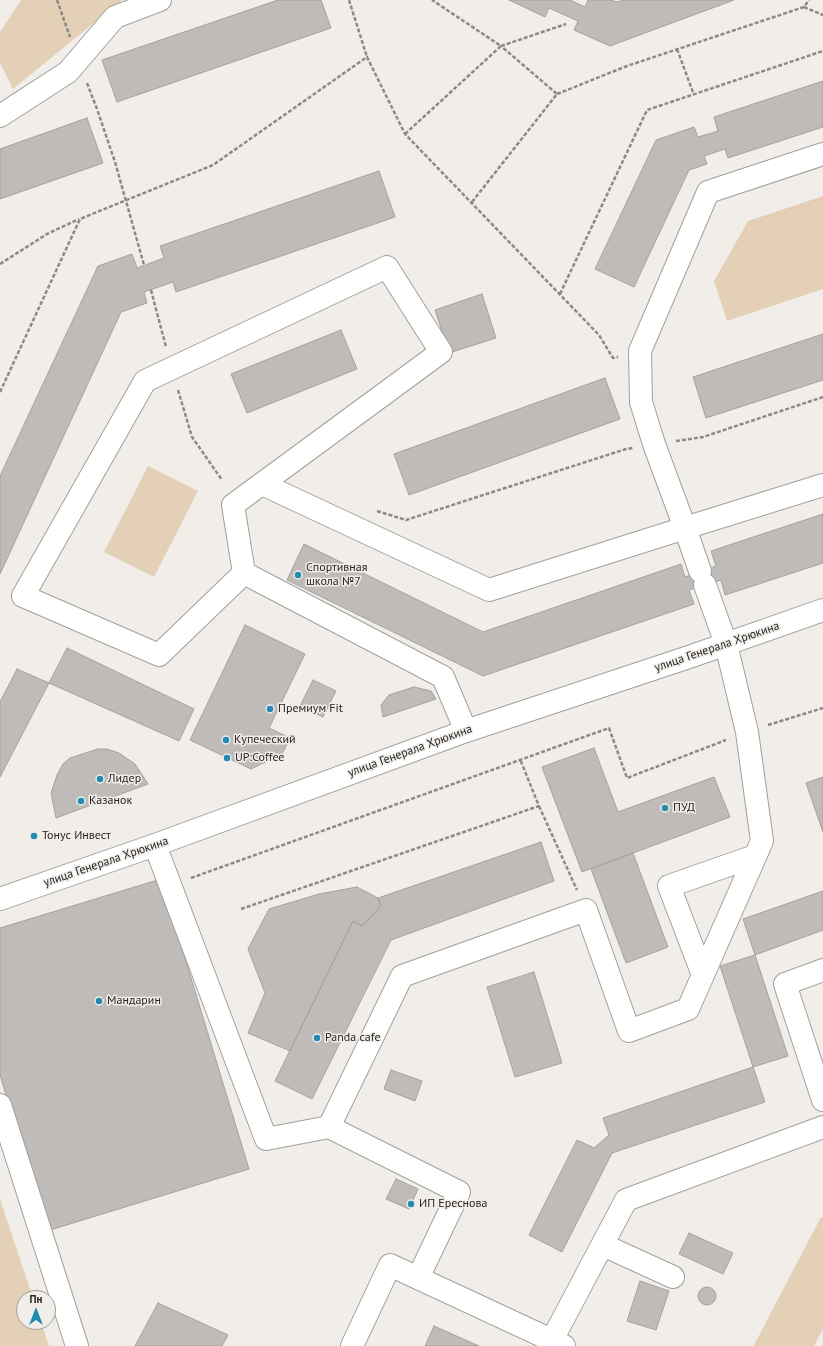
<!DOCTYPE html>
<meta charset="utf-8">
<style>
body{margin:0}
#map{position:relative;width:823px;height:1346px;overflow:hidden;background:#f1eeea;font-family:"PT Sans",sans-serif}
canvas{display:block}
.north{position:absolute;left:16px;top:1290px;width:40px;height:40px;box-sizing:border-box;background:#f1eeea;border:1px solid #a09e9b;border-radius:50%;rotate:0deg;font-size:11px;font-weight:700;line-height:16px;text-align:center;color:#262524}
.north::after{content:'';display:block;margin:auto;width:14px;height:18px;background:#218bb2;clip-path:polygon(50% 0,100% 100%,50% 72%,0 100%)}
</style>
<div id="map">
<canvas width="823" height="1346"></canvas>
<div class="north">Пн</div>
</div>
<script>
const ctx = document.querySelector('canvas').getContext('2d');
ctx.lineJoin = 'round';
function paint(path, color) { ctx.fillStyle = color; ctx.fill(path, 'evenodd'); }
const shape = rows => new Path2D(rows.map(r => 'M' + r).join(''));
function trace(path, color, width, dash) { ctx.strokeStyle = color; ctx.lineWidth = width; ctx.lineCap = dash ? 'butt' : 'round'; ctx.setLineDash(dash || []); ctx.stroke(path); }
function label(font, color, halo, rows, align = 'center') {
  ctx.font = font + ' "PT Sans",sans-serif'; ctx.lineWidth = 3; ctx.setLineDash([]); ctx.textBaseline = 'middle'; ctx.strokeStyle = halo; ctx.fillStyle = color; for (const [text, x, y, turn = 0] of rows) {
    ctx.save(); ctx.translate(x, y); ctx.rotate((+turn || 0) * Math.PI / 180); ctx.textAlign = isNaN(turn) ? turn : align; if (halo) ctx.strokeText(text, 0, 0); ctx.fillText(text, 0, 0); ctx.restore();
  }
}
paint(shape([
 [21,0,122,0,13,89,0,63,0,32],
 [823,196,823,289,727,321,714,281,748,221],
 [148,466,198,491,154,577,104,552],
 [0,1199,33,1298,24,1298,24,1322,41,1322,49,1346,0,1346],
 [821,1217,823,1218,823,1329,814,1346,756,1346,754,1345]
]), '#e4d0b7');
const building = shape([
 [278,0,321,0,331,28,117,102,102,60,278,0],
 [509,0,570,0,585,7,588,0,611,0,617,2,623,0,734,0,610,46,574,30,578,21,549,8,545,17,509,0],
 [823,81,823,127,728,158,725,149,704,156,707,164,689,170,634,287,595,269,656,140,694,127,698,137,718,131,714,117,823,81],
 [87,118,103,163,0,199,0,149,87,118],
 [379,171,395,217,176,292,173,282,144,292,147,303,121,312,0,574,0,476,98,266,132,254,137,268,164,258,160,246,379,171],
 [482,294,496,338,449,353,435,310,482,294],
 [341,330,357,369,247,413,231,374,341,330],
 [823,334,823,380,706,418,693,377,823,334],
 [605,378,620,419,409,495,394,454,605,378],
 [823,514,823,563,725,595,721,580,689,590,694,604,483,676,287,580,304,544,483,632,681,564,685,577,716,566,711,551,823,514],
 [245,625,305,654,269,728,290,738,282,754,251,769,190,740,245,625],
 [67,648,194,709,179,741,49,683,67,648],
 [17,669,49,683,0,777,0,702,17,669],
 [313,680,336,691,323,717,300,706,313,680],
 [414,687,431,691,436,699,383,717,381,705,389,695,414,687],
 [594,748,618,812,714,777,730,817,582,872,542,767,594,748],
 [98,749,107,749,119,753,135,764,148,784,56,818,51,793,57,775,63,764,70,758,98,749],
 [823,777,823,832,806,783,823,777],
 [541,842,554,881,391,940,312,1099,275,1081,353,921,362,926,381,906,378,898,541,842],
 [633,853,668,947,626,963,591,869,633,853],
 [161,879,249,1169,47,1231,0,1075,0,928,161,879],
 [357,887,378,898,381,906,362,926,353,921,290,1051,248,1033,265,993,248,949,269,909,319,894,357,887],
 [823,891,823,930,755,955,743,919,823,891],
 [755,955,788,1056,753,1067,720,966,755,955],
 [534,972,562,1063,515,1077,487,987,534,972],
 [753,1067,765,1102,612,1153,562,1252,529,1235,577,1140,594,1148,609,1135,603,1118,753,1067],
 [391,1070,422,1081,415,1101,384,1089,391,1070],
 [396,1179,418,1189,409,1209,386,1199,396,1179],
 [689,1233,733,1253,723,1274,679,1254,689,1233],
 [640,1281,669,1291,656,1330,627,1321,640,1281],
 '698 1296a9 9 0 1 1 18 0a9 9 0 1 1-18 0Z',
 [158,1303,228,1335,222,1346,135,1346,158,1303],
 [434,1326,479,1346,425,1346,434,1326]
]);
paint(building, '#bebbb8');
trace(building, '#a4a19e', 1);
const minor = shape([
 [0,116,68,72,115,17,160,0],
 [262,484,489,590,685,528,654,444,641,402,640,351,708,192,823,154],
 [700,571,685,528,823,485],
 [244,573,233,505,441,352,387,267,145,381,23,596,159,655,244,573,443,677,466,731],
 [155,845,266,1139,329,1127],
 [0,899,155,845,466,731,689,657,823,610],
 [823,970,785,984,823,1100],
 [703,975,669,886,755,856],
 [0,1105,77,1346],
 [603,1245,673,1277],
 [418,1278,459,1192,329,1127,402,976,586,910,629,1031,688,1009,762,841,747,732,726,644,705,585],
 [552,1340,626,1200,823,1127],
 [352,1346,390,1265,564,1346]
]);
trace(minor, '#a2a09c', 24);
trace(shape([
 [57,0,70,37],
 [349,0,367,57],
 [804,7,823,15],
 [501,46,566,24],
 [677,49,694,95],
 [87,83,97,109,115,162,144,265],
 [557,94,627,66,804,7,809,0],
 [405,134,501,46,432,0],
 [472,202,557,94,501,46],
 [0,264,47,234,79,219],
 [151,290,166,347],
 [560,294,647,110,823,51],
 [178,390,192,437,222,480],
 [0,392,80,219,213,165,367,57,405,134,599,335,613,358,618,357],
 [676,441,703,437,823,397],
 [377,511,406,520,626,449,633,448],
 [768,725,823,708],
 [539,806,577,890],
 [191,878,609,728,627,778,726,740],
 [241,909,539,806,520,759]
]), '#8c8a88', 2.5, [4, 2]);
trace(minor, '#fff', 22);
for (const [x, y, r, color] of [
 [298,575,4,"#218bb2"],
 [270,709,4,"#218bb2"],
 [226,740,4,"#218bb2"],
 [227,758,4,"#218bb2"],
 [100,779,4,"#218bb2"],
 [81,801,4,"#218bb2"],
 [665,808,4,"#218bb2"],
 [34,836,4,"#218bb2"],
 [99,1001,4,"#218bb2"],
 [317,1038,4,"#218bb2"],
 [411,1204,4,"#218bb2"]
]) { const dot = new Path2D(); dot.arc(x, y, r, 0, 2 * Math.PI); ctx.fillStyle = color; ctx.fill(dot); trace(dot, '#f1eeea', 1.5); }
label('12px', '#262524', '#f1eeea', [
 ["Спортивная",306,568],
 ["школа №7",306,582],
 ["Премиум Fit",278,709],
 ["Купеческий",234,740],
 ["UP:Coffee",235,758],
 ["Лидер",108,779],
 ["Казанок",89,801],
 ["ПУД",673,808],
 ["Тонус Инвест",42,836],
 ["Мандарин",107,1001],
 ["Panda cafe",325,1038],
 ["ИП Ереснова",419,1204]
], 'left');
label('12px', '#262524', '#f1eeea', [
 ["улица Генерала Хрюкина",717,647,-19],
 ["улица Генерала Хрюкина",410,751,-20],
 ["улица Генерала Хрюкина",106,862,-19]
]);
</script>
